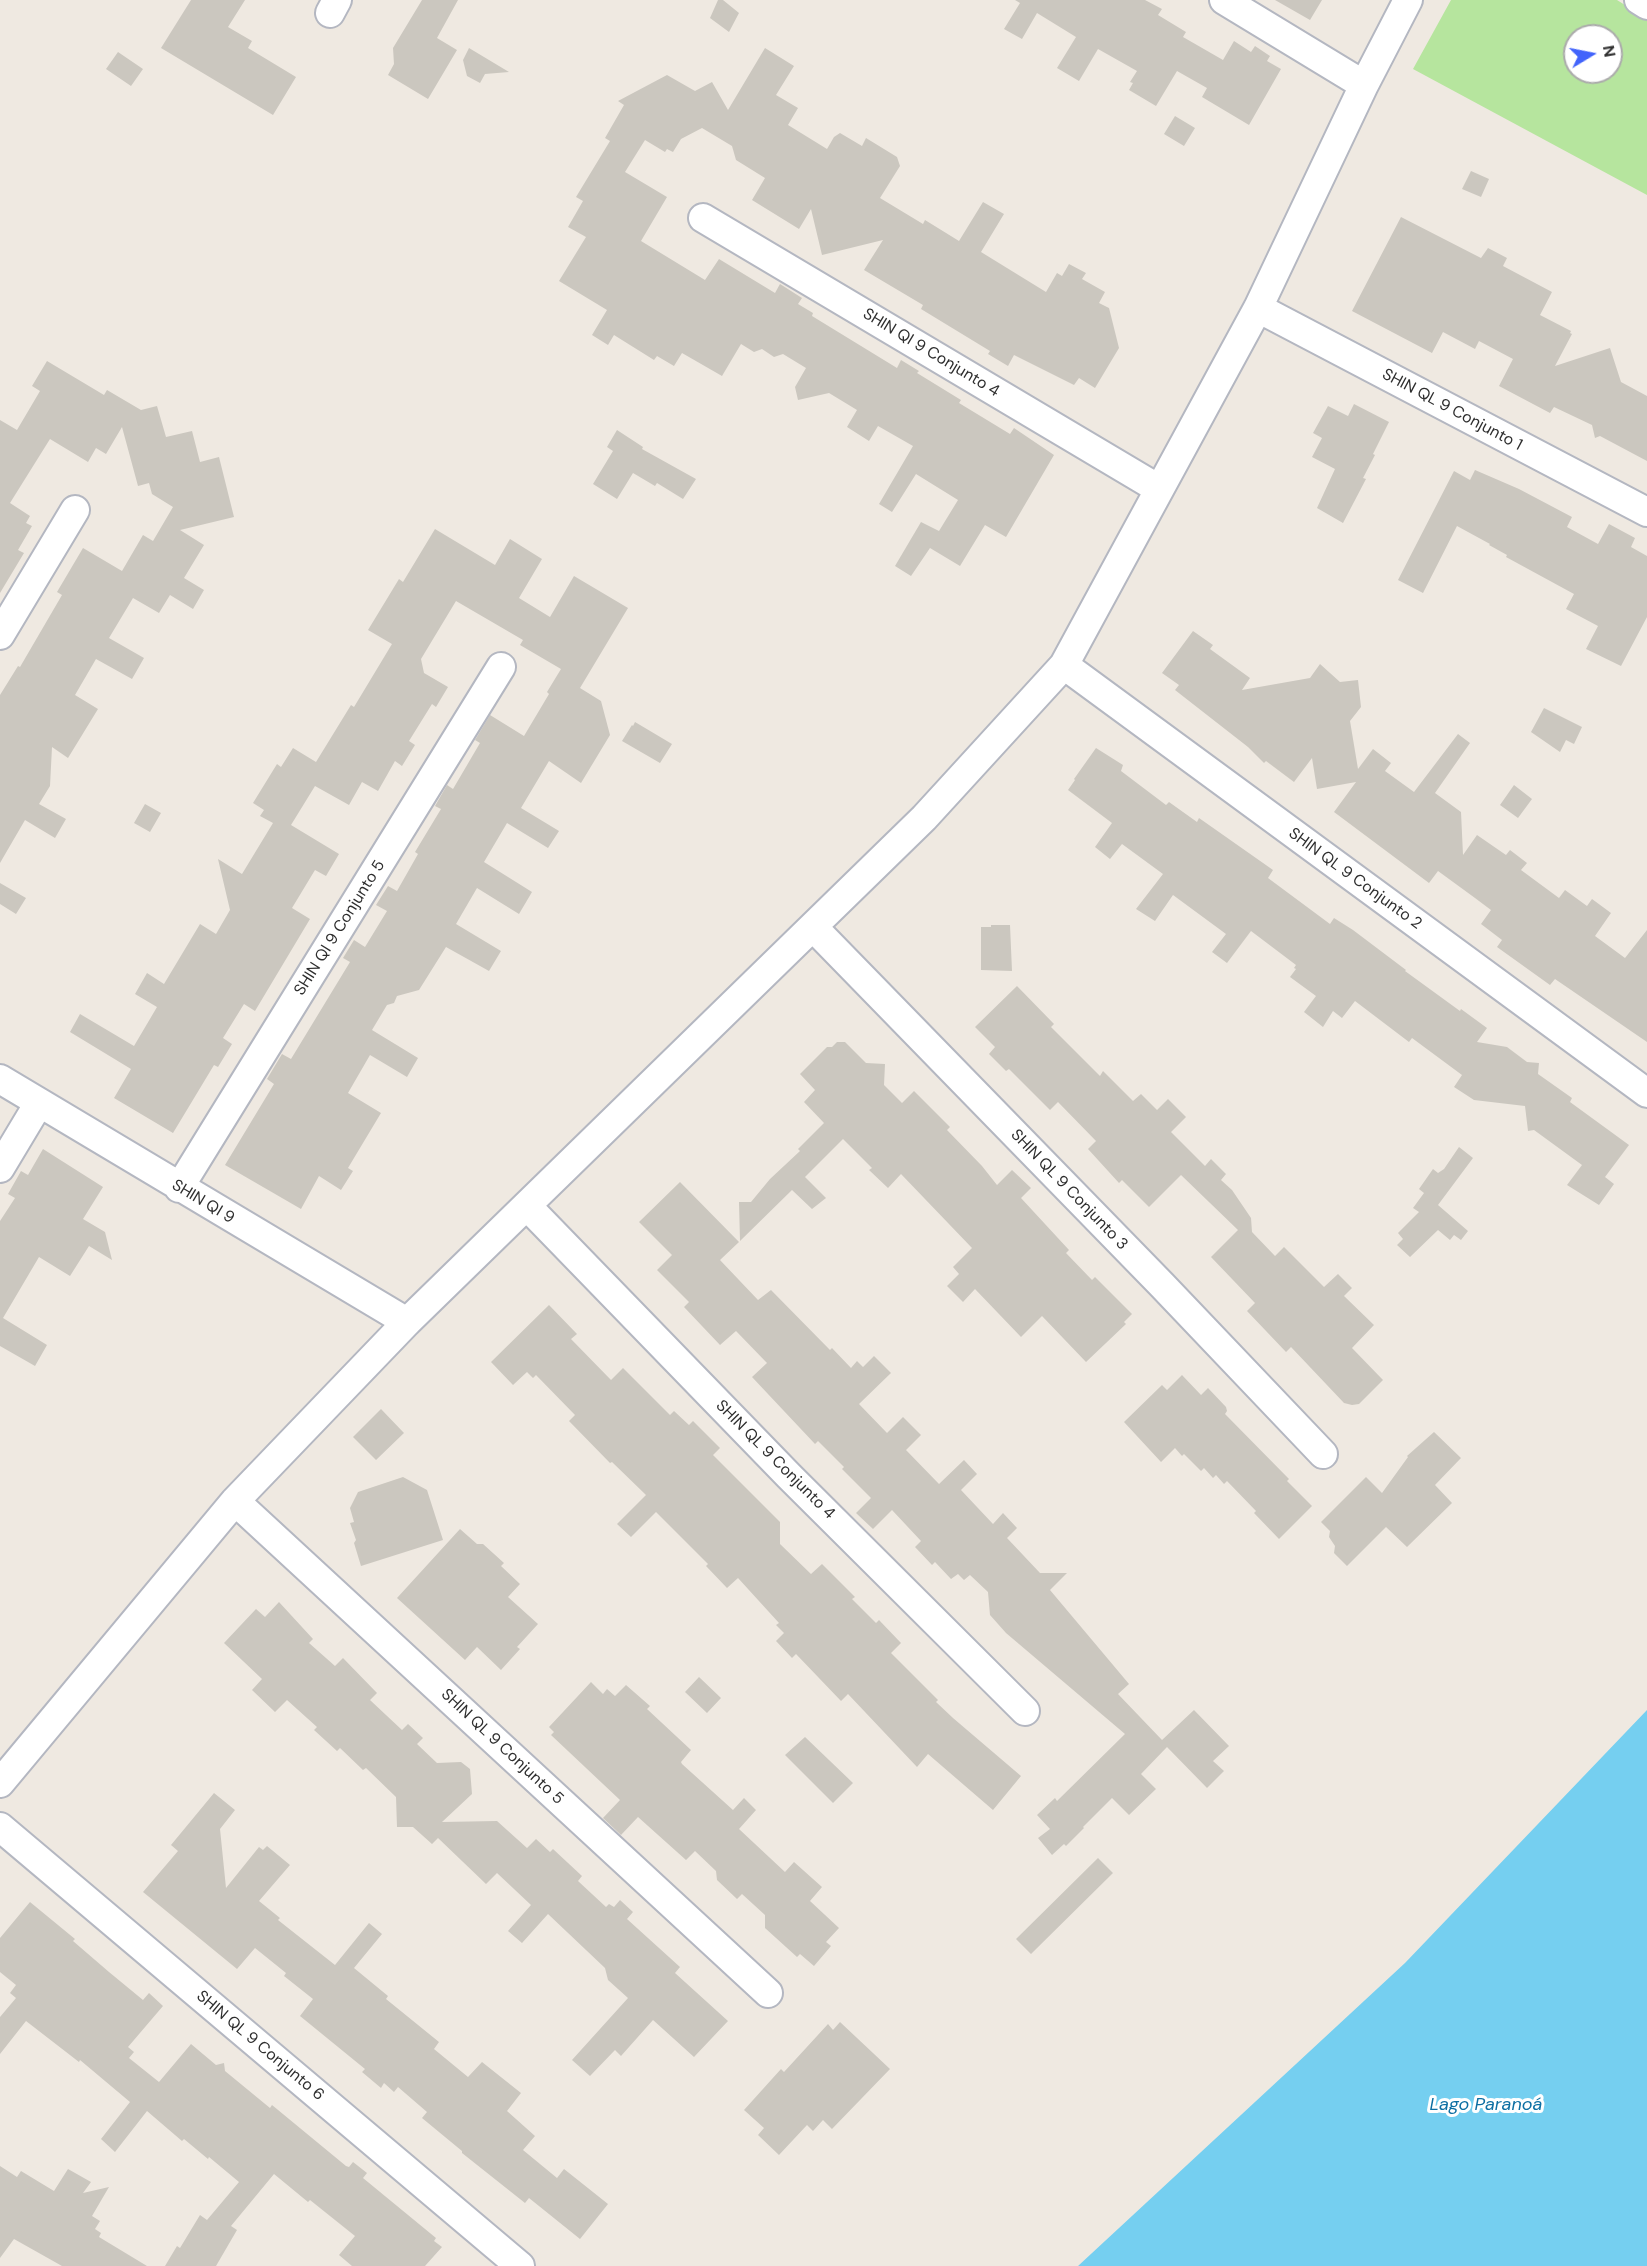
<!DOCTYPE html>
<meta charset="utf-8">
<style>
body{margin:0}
#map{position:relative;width:1647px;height:2266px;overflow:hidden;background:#efe9e1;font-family:"DM Sans",sans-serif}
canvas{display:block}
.north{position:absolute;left:1563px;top:24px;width:60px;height:60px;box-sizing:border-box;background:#fff;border:2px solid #ababab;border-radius:50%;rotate:80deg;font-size:16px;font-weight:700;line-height:24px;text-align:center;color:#2e2e2e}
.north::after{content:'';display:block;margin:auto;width:21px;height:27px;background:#4264fb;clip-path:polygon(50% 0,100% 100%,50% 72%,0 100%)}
</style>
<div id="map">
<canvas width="1647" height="2266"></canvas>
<div class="north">N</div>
</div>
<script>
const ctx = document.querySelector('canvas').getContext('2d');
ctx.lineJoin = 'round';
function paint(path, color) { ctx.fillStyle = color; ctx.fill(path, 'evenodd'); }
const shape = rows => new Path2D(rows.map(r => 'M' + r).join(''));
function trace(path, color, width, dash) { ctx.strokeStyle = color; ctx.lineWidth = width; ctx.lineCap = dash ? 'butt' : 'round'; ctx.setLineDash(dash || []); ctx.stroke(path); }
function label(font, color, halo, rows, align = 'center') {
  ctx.font = font + ' "DM Sans",sans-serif'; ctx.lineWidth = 6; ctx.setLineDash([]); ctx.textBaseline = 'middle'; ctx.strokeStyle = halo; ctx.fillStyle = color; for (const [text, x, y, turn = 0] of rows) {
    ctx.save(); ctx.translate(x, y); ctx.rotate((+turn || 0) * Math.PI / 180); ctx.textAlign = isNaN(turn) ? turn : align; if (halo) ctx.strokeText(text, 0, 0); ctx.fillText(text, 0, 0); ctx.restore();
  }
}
paint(shape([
 [1451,0,1617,0,1647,19,1647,195,1413,69],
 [1575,36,1611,36,1611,72,1575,72]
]), '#b6e59e');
paint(shape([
 [1647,1710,1647,2266,1078,2266,1405,1963]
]), '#75cff0');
paint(shape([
 [191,0,245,0,228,27,252,41,248,48,296,77,273,115,161,48],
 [422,0,458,0,437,38,457,50,428,99,388,75,394,64,393,48],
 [718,0,723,0,739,13,729,32,710,18],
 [1015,0,1145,0,1162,9,1158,15,1186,32,1183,37,1223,60,1234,41,1251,52,1255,46,1270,56,1267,61,1281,69,1249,125,1202,97,1207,88,1177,71,1156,106,1129,90,1133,83,1130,82,1137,71,1098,49,1079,81,1057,68,1076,37,1037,13,1022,39,1004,29,1020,3],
 [1275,0,1322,0,1310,20],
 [469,48,509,72,485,74,480,83,467,76,463,60],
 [765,48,794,66,776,95,798,108,788,125,827,149,834,137,840,133,862,146,866,138,897,157,900,166,880,198,923,224,925,220,959,241,983,202,1004,214,981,252,1046,292,1057,273,1062,276,1069,264,1086,273,1082,279,1105,292,1099,303,1109,308,1119,348,1095,388,1079,378,1074,385,1014,355,1008,366,988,354,990,351,921,309,923,305,864,270,883,240,822,255,811,209,799,229,752,200,765,178,736,160,732,146,702,128,681,139,673,152,667,149,665,152,645,140,625,172,667,197,641,241,705,280,719,259,775,293,780,284,802,298,798,304,813,313,812,316,897,368,901,360,919,371,917,373,961,400,959,403,1010,434,1014,428,1054,455,1006,537,985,525,960,566,930,548,911,576,895,566,921,522,939,531,958,500,916,474,892,512,879,504,913,446,878,426,869,441,847,427,857,410,829,393,798,400,795,387,806,368,783,354,774,357,762,349,754,352,741,344,722,376,682,353,674,366,657,356,654,360,614,335,608,345,592,335,607,310,559,281,586,237,568,227,583,201,576,197,610,141,605,138,624,105,618,101,667,75,695,91,712,82,728,110],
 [118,52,143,69,131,86,106,69],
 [1175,116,1195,128,1184,146,1164,134],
 [1471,171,1489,179,1481,197,1462,189],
 [1401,217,1481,258,1488,248,1507,258,1503,266,1552,292,1540,315,1571,331,1570,333,1572,334,1555,366,1610,348,1621,382,1647,396,1647,461,1600,436,1595,438,1592,425,1554,407,1550,413,1499,386,1513,359,1479,341,1475,349,1443,332,1432,353,1352,311],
 [47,361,104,395,107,390,141,410,157,406,166,437,192,431,200,462,219,457,234,517,180,530,204,545,184,578,204,590,193,609,170,595,159,613,133,598,109,638,144,658,132,679,96,659,75,695,98,709,68,758,52,747,50,786,39,804,66,819,55,838,25,820,0,863,0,695,18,666,20,667,62,595,57,592,83,548,122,571,143,535,153,541,173,507,152,494,149,483,138,486,122,427,106,454,96,448,88,462,50,439,10,503,30,516,26,523,32,526,18,550,24,553,0,593,0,420,17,430,40,391,32,386],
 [1354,404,1389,422,1373,454,1375,455,1363,478,1366,479,1343,523,1317,508,1335,469,1312,457,1322,438,1313,433,1328,406,1348,416],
 [617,430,643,447,642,449,696,479,683,499,657,483,655,486,633,473,617,499,593,484,613,451,607,447],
 [1475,470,1519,489,1572,517,1567,527,1598,544,1609,524,1635,538,1631,547,1647,556,1647,617,1621,666,1586,649,1598,626,1566,609,1574,594,1506,557,1507,555,1489,545,1490,544,1457,526,1423,593,1398,580,1454,471,1470,480],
 [435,529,495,565,510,539,542,559,519,598,550,617,574,576,628,608,580,688,601,701,610,735,581,783,549,761,521,808,559,831,548,848,507,823,484,862,532,892,519,914,477,888,456,924,501,951,489,971,446,947,419,990,397,996,394,1003,387,1005,372,1030,418,1058,407,1077,370,1055,348,1093,381,1113,348,1168,353,1171,341,1190,319,1176,301,1209,225,1165,274,1084,267,1079,282,1054,291,1059,350,962,343,958,354,940,365,947,387,911,376,905,388,886,397,891,418,854,415,852,441,809,435,806,447,785,453,789,480,743,475,740,490,715,524,736,549,694,547,692,561,669,520,645,523,640,456,601,421,659,424,673,448,687,436,707,432,704,409,741,415,745,402,766,395,761,378,791,362,782,349,805,315,786,291,825,339,854,326,876,315,870,292,908,310,919,255,1011,244,1004,223,1038,232,1044,218,1067,214,1065,173,1133,114,1098,131,1069,70,1032,80,1014,134,1046,157,1007,135,994,147,973,164,984,200,924,216,934,230,910,218,859,242,874,273,823,260,816,264,810,253,803,277,764,281,767,293,748,316,762,351,705,354,707,392,644,368,630,399,579,403,582],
 [1193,631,1213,645,1210,649,1250,678,1242,690,1310,678,1320,664,1340,682,1358,680,1361,707,1350,721,1358,769,1373,749,1391,763,1385,771,1414,792,1458,734,1470,743,1435,793,1461,812,1463,855,1477,835,1506,855,1510,850,1527,863,1521,870,1559,898,1565,890,1587,906,1592,899,1611,913,1595,936,1625,958,1647,930,1647,1042,1555,979,1550,985,1497,947,1502,940,1481,924,1491,910,1475,898,1438,871,1429,883,1334,812,1356,782,1317,789,1312,758,1294,782,1266,761,1264,763,1248,747,1175,690,1179,685,1162,673],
 [1544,708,1582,727,1574,744,1566,740,1560,752,1531,732],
 [635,722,672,744,660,763,622,741,632,725,633,726],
 [1096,748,1123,765,1121,771,1166,805,1169,802,1197,822,1199,818,1273,870,1268,878,1330,924,1334,918,1353,930,1406,970,1405,971,1460,1011,1461,1009,1487,1028,1477,1042,1507,1047,1527,1062,1539,1063,1538,1074,1572,1098,1570,1102,1629,1145,1605,1177,1614,1184,1599,1205,1567,1185,1582,1165,1534,1130,1528,1131,1525,1106,1474,1100,1454,1087,1462,1075,1412,1038,1409,1042,1355,1001,1342,1018,1333,1011,1323,1027,1304,1012,1316,996,1290,977,1296,969,1294,968,1296,965,1251,931,1227,963,1212,952,1226,934,1173,895,1155,921,1136,909,1163,874,1122,844,1110,859,1095,847,1112,823,1068,790,1075,780,1074,779],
 [1514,785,1532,799,1518,818,1500,805],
 [145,804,161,813,150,832,134,823],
 [0,883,26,898,16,914,0,904],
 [991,925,1010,925,1012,971,981,970,981,927,991,927],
 [1017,986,1054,1024,1051,1027,1100,1076,1103,1071,1133,1101,1141,1094,1157,1110,1168,1099,1186,1117,1171,1132,1205,1166,1211,1159,1226,1174,1221,1180,1232,1190,1251,1218,1252,1232,1275,1256,1284,1247,1324,1287,1338,1274,1352,1288,1344,1296,1374,1325,1352,1348,1383,1380,1359,1404,1352,1405,1344,1403,1291,1347,1286,1352,1247,1311,1255,1303,1211,1257,1238,1230,1181,1175,1149,1207,1122,1180,1119,1183,1088,1149,1096,1141,1058,1102,1050,1110,1009,1069,1006,1071,989,1054,995,1047,975,1027],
 [837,1042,845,1042,866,1063,885,1064,884,1085,902,1103,914,1091,950,1127,947,1130,982,1166,997,1185,1012,1170,1031,1188,1021,1198,1069,1250,1066,1253,1092,1280,1095,1277,1132,1314,1124,1322,1126,1324,1086,1362,1042,1316,1021,1337,975,1289,963,1302,947,1286,959,1274,953,1267,972,1248,901,1174,888,1188,869,1170,872,1168,843,1139,805,1177,826,1198,812,1209,792,1190,740,1241,739,1202,751,1202,770,1179,800,1151,798,1149,824,1123,804,1102,815,1090,800,1074,827,1047,832,1047],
 [1459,1147,1473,1158,1438,1205,1468,1231,1461,1240,1454,1235,1450,1240,1438,1230,1410,1257,1397,1245,1403,1239,1398,1233,1419,1212,1413,1208,1424,1193,1419,1189,1433,1169,1438,1173,1444,1169],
 [43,1149,103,1187,83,1219,105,1232,112,1260,89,1246,70,1276,39,1257,3,1318,47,1345,35,1366,0,1346,0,1221,15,1198,8,1194,21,1171,28,1175],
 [680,1182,739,1242,720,1260,758,1300,771,1290,830,1350,832,1348,851,1368,857,1361,863,1367,874,1356,891,1373,859,1404,887,1433,903,1417,921,1435,906,1450,939,1484,964,1460,977,1474,961,1490,993,1524,1003,1513,1017,1528,1007,1538,1040,1573,1067,1573,1050,1590,1129,1684,1118,1694,1162,1740,1194,1710,1229,1746,1213,1761,1224,1771,1207,1788,1167,1747,1141,1774,1156,1789,1129,1815,1112,1798,1083,1827,1084,1828,1066,1846,1064,1844,1052,1855,1038,1838,1050,1829,1037,1815,1055,1798,1057,1801,1125,1734,1006,1633,990,1615,988,1592,970,1575,964,1580,958,1574,951,1579,935,1562,932,1565,915,1547,921,1541,892,1510,873,1529,856,1513,871,1498,842,1469,844,1467,818,1441,815,1444,752,1377,767,1363,736,1331,720,1345,684,1307,689,1302,657,1270,672,1255,639,1222],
 [549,1305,577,1334,571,1339,611,1380,623,1368,670,1415,674,1411,689,1425,693,1421,720,1448,713,1455,780,1522,780,1544,811,1574,822,1564,855,1597,852,1599,876,1623,879,1620,901,1643,891,1653,938,1700,936,1702,953,1718,1021,1776,993,1810,928,1754,917,1767,848,1694,841,1701,796,1654,792,1658,776,1641,784,1633,776,1625,779,1623,738,1578,727,1588,706,1566,708,1564,656,1512,631,1537,617,1524,646,1495,612,1462,610,1463,569,1421,575,1415,536,1375,533,1378,527,1372,513,1385,491,1362],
 [1182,1375,1201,1395,1208,1388,1226,1407,1227,1411,1225,1414,1289,1479,1287,1481,1312,1506,1279,1539,1254,1513,1256,1511,1227,1481,1224,1484,1216,1475,1213,1478,1204,1468,1201,1471,1184,1454,1182,1456,1175,1448,1161,1462,1124,1422,1162,1385,1167,1390],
 [381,1409,404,1433,376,1460,353,1437],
 [1434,1432,1461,1458,1435,1485,1452,1503,1407,1547,1386,1527,1347,1566,1334,1553,1335,1546,1329,1537,1330,1531,1321,1522,1366,1477,1382,1493,1408,1457,1407,1456],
 [403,1477,427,1490,443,1540,361,1566,354,1543,356,1540,350,1523,354,1522,350,1508,358,1492],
 [460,1529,477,1544,483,1544,504,1563,501,1566,520,1584,508,1597,538,1624,517,1647,520,1649,501,1670,477,1647,465,1660,397,1598],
 [279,1602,313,1639,309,1643,335,1666,343,1658,377,1693,370,1700,402,1730,408,1724,423,1738,417,1744,437,1763,461,1762,470,1769,472,1794,442,1822,497,1821,527,1848,536,1839,550,1852,553,1849,582,1876,578,1881,606,1907,609,1904,614,1907,620,1900,633,1912,627,1919,680,1967,675,1973,728,2021,694,2057,653,2020,621,2056,615,2050,590,2076,572,2060,628,1998,608,1980,605,1968,548,1914,522,1943,508,1931,531,1905,497,1873,486,1884,438,1838,432,1844,413,1827,397,1827,396,1797,366,1768,363,1770,340,1748,337,1751,314,1730,317,1727,287,1700,275,1712,252,1690,262,1679,224,1643,256,1609,265,1617],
 [699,1677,721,1698,707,1713,685,1692],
 [591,1682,603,1694,607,1689,615,1696,626,1685,650,1706,647,1709,691,1750,681,1762,682,1764,733,1810,744,1798,756,1810,739,1829,785,1872,794,1862,822,1887,810,1901,839,1928,826,1942,831,1946,814,1966,800,1954,797,1957,765,1928,765,1915,742,1894,737,1899,717,1880,716,1871,695,1851,686,1860,638,1817,621,1835,603,1818,620,1800,551,1735,554,1732,549,1727],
 [805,1737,853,1783,833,1803,785,1755],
 [214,1793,235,1810,220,1829,226,1888,259,1847,263,1850,267,1846,290,1865,259,1901,280,1918,278,1920,335,1965,369,1923,382,1934,354,1968,388,1996,386,1999,439,2042,434,2049,468,2077,482,2062,521,2093,507,2111,535,2136,523,2150,557,2178,564,2169,608,2204,580,2239,529,2198,525,2203,462,2153,462,2151,422,2118,427,2112,398,2087,394,2092,384,2083,381,2088,362,2072,365,2069,300,2016,313,1999,284,1976,286,1973,255,1948,237,1969,143,1892,178,1851,171,1845],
 [1098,1858,1113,1873,1031,1954,1016,1939],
 [30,1902,75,1939,73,1941,109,1972,143,2000,149,1993,163,2006,128,2047,134,2052,129,2058,159,2082,191,2044,216,2065,224,2063,225,2071,270,2108,272,2105,346,2166,349,2167,353,2162,367,2173,363,2178,436,2238,434,2241,442,2247,425,2266,352,2266,339,2255,355,2236,310,2200,308,2202,274,2174,231,2226,237,2230,216,2266,165,2266,177,2246,180,2248,200,2215,207,2220,239,2182,209,2157,208,2159,184,2139,182,2141,147,2111,115,2152,101,2139,130,2102,80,2060,79,2062,26,2021,0,2054,0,2017,16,1998,10,1993,16,1985,0,1972,0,1938],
 [840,2022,890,2069,832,2129,823,2120,813,2131,807,2125,779,2155,758,2135,764,2128,744,2110,781,2069,784,2072,828,2024,833,2030],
 [0,2166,17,2177,21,2171,54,2191,68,2169,91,2182,83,2193,109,2187,92,2216,100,2221,95,2229,101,2233,99,2237,147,2266,62,2266,14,2239,0,2258]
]), '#cbc7bf');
const minor = shape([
 [1224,0,1364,85],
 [1639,0,1647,5],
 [330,13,337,0],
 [703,218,1159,489],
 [1258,308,1647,512],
 [0,635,75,510],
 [1064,665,1647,1093],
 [813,927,1162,1285,1323,1454],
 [0,1079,407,1322],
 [0,1168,39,1103],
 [179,1188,501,667],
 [527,1206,789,1476,1025,1711],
 [235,1501,768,1993],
 [0,1783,235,1501,407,1322,924,818,1064,665,1258,308,1364,85,1408,0],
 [0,1827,520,2266]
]);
trace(minor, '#b4b7c1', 32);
trace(minor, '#fff', 28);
label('16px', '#2e2e2e', '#fff', [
 ["SHIN QI 9 Conjunto 4",931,353,31],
 ["SHIN QL 9 Conjunto 1",1452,410,28],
 ["SHIN QL 9 Conjunto 2",1355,879,36],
 ["SHIN QI 9 Conjunto 5",340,928,-58],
 ["SHIN QL 9 Conjunto 3",1069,1190,46],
 ["SHIN QI 9",203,1202,31],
 ["SHIN QL 9 Conjunto 4",775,1460,45],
 ["SHIN QL 9 Conjunto 5",502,1747,43],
 ["SHIN QL 9 Conjunto 6",260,2046,40]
]);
label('italic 18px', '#0d6fa3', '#fff', [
 ["Lago Paranoá",1486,2105]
]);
</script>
